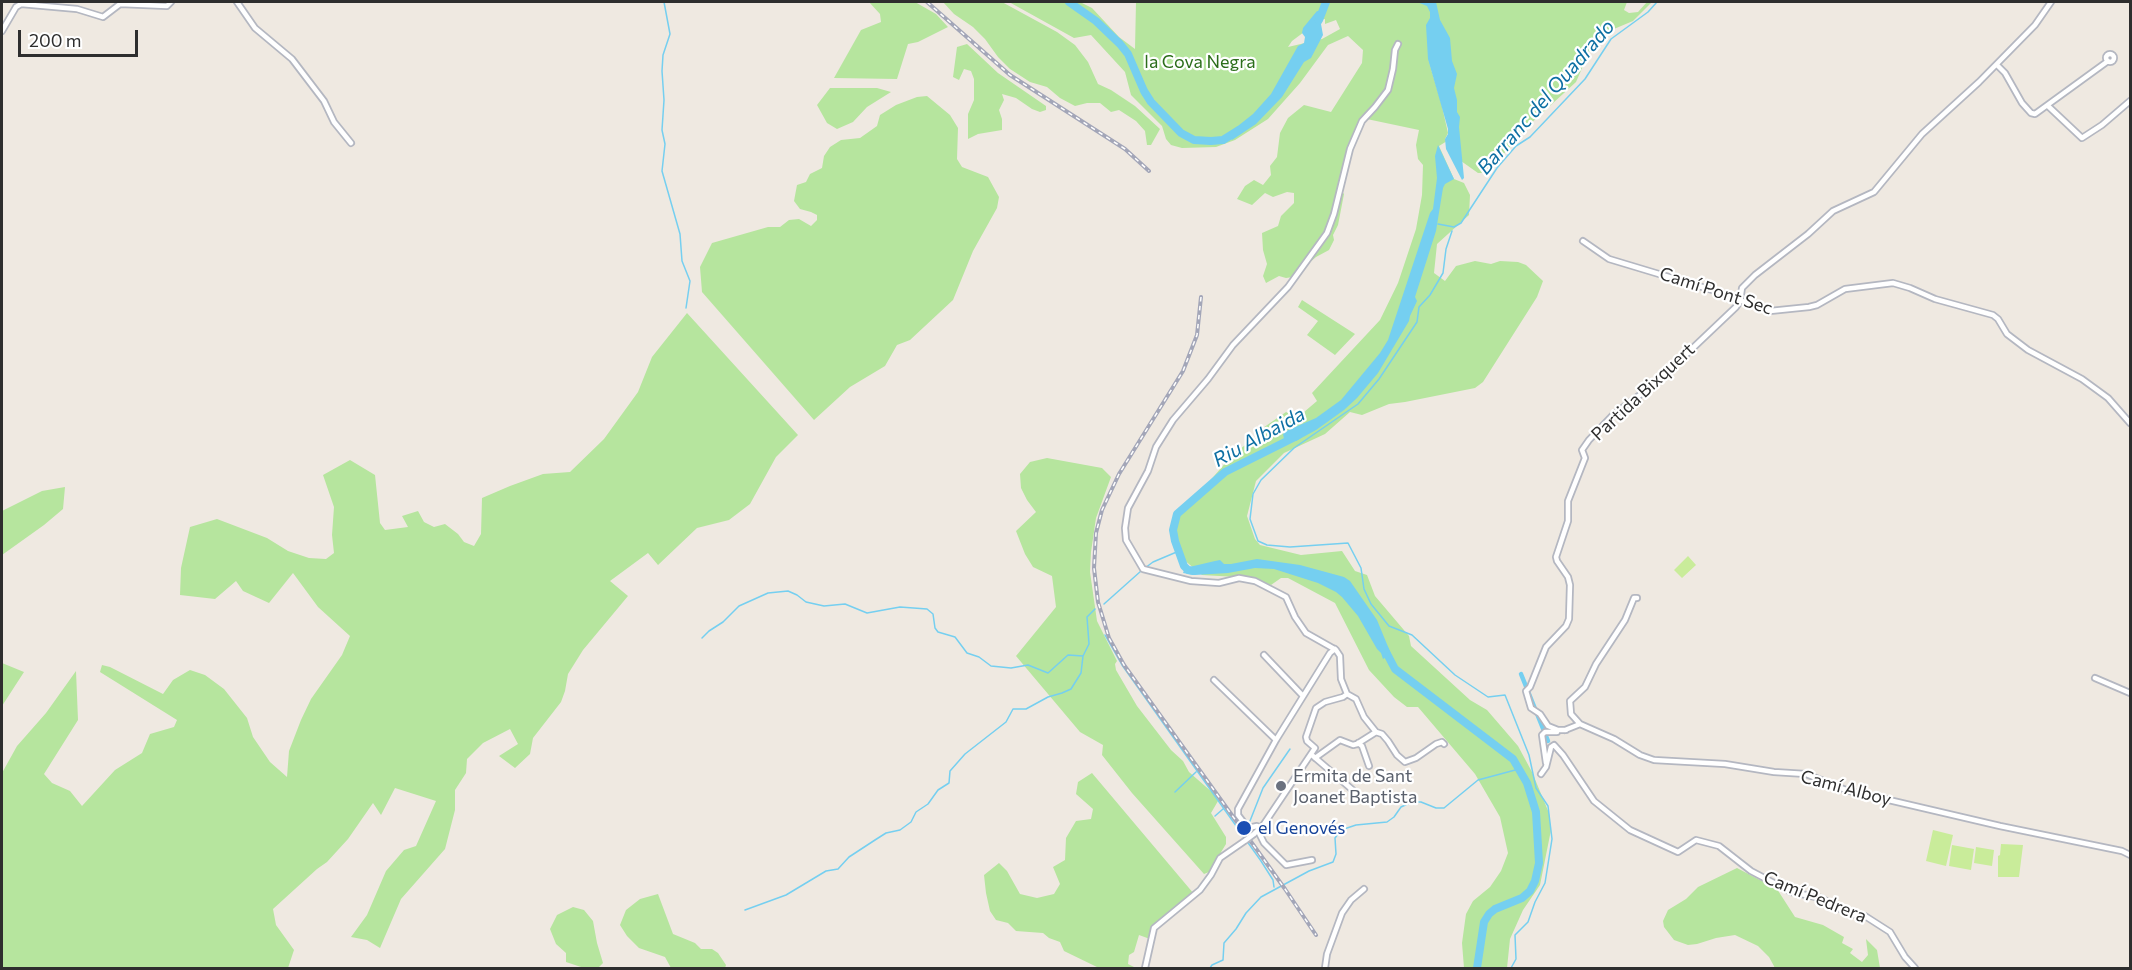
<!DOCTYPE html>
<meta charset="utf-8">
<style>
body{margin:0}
#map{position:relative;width:2132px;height:970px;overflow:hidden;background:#efe9e1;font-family:Commissioner,sans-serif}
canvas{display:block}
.frame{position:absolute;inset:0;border:3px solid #2e2e2e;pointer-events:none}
.scale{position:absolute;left:18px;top:30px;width:120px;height:27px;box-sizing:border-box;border:3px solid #2e2e2e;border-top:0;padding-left:8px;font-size:18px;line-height:21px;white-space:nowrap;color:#2e2e2e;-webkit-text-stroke:4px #fff;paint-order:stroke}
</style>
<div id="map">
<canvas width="2132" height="970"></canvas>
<div class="frame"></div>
<div class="scale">200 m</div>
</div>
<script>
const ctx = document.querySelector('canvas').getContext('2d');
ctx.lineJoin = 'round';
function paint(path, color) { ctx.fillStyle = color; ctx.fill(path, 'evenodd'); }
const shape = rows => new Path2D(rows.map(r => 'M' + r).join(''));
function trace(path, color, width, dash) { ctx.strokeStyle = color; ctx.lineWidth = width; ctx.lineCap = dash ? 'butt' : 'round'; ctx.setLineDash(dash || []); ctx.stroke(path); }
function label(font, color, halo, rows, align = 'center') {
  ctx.font = font + ' Commissioner,sans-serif'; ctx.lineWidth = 4.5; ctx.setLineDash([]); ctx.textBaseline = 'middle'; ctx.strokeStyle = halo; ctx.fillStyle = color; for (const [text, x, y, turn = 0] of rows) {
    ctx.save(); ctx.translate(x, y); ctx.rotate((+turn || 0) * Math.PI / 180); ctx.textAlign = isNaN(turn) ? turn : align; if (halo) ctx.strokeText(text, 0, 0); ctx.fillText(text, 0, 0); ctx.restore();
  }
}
paint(shape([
 [869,2,915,2,936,14,948,27,918,42,908,44,897,79,834,78,861,30,881,22,880,14],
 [943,2,1002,2,1057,32,1075,45,1088,62,1098,84,1111,90,1135,106,1160,129,1151,145,1147,145,1145,131,1136,121,1119,110,1111,112,1100,103,1087,103,1075,106,1060,98,1047,87,1030,82,1010,69,998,57,985,39,973,27,954,14],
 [1009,2,1080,2,1092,8,1119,37,1135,49,1136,2,1627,2,1624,10,1629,13,1638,12,1647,2,1652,2,1633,21,1602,34,1590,50,1576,82,1528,126,1487,173,1478,173,1461,161,1428,59,1441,102,1448,133,1445,139,1447,141,1439,146,1454,179,1464,183,1470,195,1469,215,1437,244,1434,273,1445,281,1456,266,1475,261,1491,264,1500,261,1518,262,1526,265,1543,281,1537,297,1483,382,1475,388,1405,402,1389,404,1362,415,1350,412,1325,434,1284,453,1256,481,1247,516,1255,539,1260,545,1301,555,1342,551,1355,571,1367,575,1375,596,1409,636,1411,646,1470,700,1487,710,1518,746,1532,772,1549,813,1551,830,1540,885,1523,910,1510,939,1507,968,1464,968,1462,943,1466,914,1473,901,1490,887,1501,871,1508,853,1500,817,1475,774,1418,707,1407,707,1394,697,1369,670,1335,603,1288,578,1281,578,1271,585,1254,578,1202,575,1183,559,1175,532,1180,515,1235,452,1256,438,1260,430,1286,412,1297,418,1317,401,1312,393,1380,320,1398,283,1416,229,1422,195,1423,165,1418,159,1416,145,1419,130,1362,118,1359,120,1347,150,1338,187,1344,194,1338,225,1333,235,1334,240,1329,250,1316,257,1293,277,1286,278,1279,276,1266,283,1263,276,1267,264,1263,250,1262,233,1278,226,1281,216,1294,203,1294,193,1287,192,1273,197,1265,193,1252,205,1237,199,1245,186,1254,180,1263,185,1271,175,1270,166,1277,157,1280,133,1288,118,1304,105,1331,112,1362,63,1363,50,1348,36,1328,45,1300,83,1268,119,1235,140,1216,147,1182,148,1171,145,1166,139,1162,126,1131,95,1125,72,1091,35,1074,38],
 [1325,19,1325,24,1336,20,1340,29,1322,39,1288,47,1292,41,1320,20],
 [967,44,998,73,1046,106,1046,110,1040,112,1032,109,1016,98,1002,94,1004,100,999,110,1002,119,1002,130,978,134,968,139,968,114,974,100,974,79,971,71,964,69,959,80,953,77,957,47],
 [830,88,877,88,891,92,867,107,853,122,837,129,827,123,817,105],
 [927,96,950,115,958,128,957,159,962,167,988,177,999,197,997,208,973,251,953,300,910,340,897,345,885,366,850,387,814,420,702,292,700,267,712,243,768,227,780,227,789,220,799,219,811,226,817,220,817,215,811,212,800,209,794,201,797,185,806,182,810,174,822,168,824,156,830,147,841,140,860,138,877,126,880,115,896,105,917,97],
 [1302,300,1355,334,1335,355,1307,335,1318,321,1298,307],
 [687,313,798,435,776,457,750,504,729,520,697,528,658,565,648,553,610,581,628,596,583,650,568,674,565,691,561,702,533,738,530,754,515,768,499,756,518,744,510,729,483,743,467,759,466,773,455,790,455,810,445,849,401,899,380,948,367,940,351,937,367,915,386,871,404,850,416,846,436,801,395,788,381,815,373,803,348,839,327,862,317,869,273,909,276,925,294,950,288,968,2,968,2,773,17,746,46,713,76,671,78,720,44,774,52,783,70,791,82,806,115,770,142,753,150,734,174,727,177,720,100,672,102,665,110,667,163,694,173,680,190,670,205,675,224,689,247,718,253,737,270,762,287,777,289,751,301,720,311,699,342,655,350,636,318,607,293,573,269,603,243,591,236,581,215,599,180,595,181,568,190,527,217,519,267,538,288,551,309,558,326,559,334,553,332,535,334,507,323,475,350,460,375,475,380,523,385,530,408,527,402,516,418,511,424,522,434,527,445,524,458,534,464,542,474,546,481,534,482,498,510,486,543,474,570,472,604,439,638,392,652,357],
 [1047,458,1102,468,1111,477,1096,518,1091,552,1090,572,1097,621,1117,661,1115,664,1116,670,1137,706,1171,750,1183,761,1189,772,1213,793,1218,801,1211,813,1226,837,1226,844,1209,872,1204,874,1132,793,1102,755,1103,745,1080,732,1016,656,1056,607,1052,576,1033,567,1025,554,1016,531,1036,512,1027,500,1021,488,1020,474,1030,462],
 [65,487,63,509,44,525,2,555,2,511,42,491],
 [2,663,24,672,2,706],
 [1092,773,1194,894,1157,923,1150,939,1139,935,1134,952,1129,955,1128,964,1136,968,1099,968,1064,951,1060,942,1049,938,1043,933,1016,931,1008,923,996,920,990,911,986,893,984,875,999,863,1007,871,1020,894,1037,898,1054,894,1060,884,1053,867,1065,860,1066,838,1076,821,1091,819,1093,809,1076,794,1078,782],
 [1737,868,1777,889,1795,917,1823,925,1844,937,1842,943,1853,949,1850,953,1862,962,1868,955,1866,939,1877,950,1880,968,1775,968,1769,957,1758,946,1735,935,1716,938,1697,944,1688,945,1674,940,1664,927,1663,921,1668,910,1686,899,1698,887],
 [658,894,673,934,695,943,701,949,712,949,718,953,726,965,725,968,671,968,665,957,639,948,627,936,620,925,626,910,640,899],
 [573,907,584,910,593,921,597,943,603,963,598,968,584,968,566,962,566,953,556,944,550,929,557,915]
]), '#b6e59e');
paint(shape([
 [1688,556,1696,565,1682,578,1674,570],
 [1933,830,1953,835,1946,866,1926,861],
 [2001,844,2023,845,2019,877,1998,877,1998,856,2000,855],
 [1952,845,1974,849,1971,870,1949,866],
 [1976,847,1994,850,1992,866,1974,863]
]), '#c9ec9a');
paint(shape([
 [1417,2,1436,2,1440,20,1450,38,1452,61,1457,74,1454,88,1457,100,1457,112,1460,117,1459,127,1464,178,1462,180,1446,149,1445,139,1448,134,1448,129,1428,59,1426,25,1430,18,1430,12,1427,6],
 [1317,11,1324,13,1321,24,1323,35,1311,58,1304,62,1282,97,1256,124,1232,140,1229,133,1253,114,1271,94,1298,46,1304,43,1305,37,1302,33,1303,28],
 [1438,145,1454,179,1445,184,1443,188,1436,231,1415,297,1417,301,1410,316,1409,321,1378,373,1357,398,1344,410,1316,430,1296,441,1284,439,1283,434,1286,431,1316,418,1341,400,1380,353,1388,340,1430,213,1433,209,1437,178,1435,156],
 [1257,559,1300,565,1344,577,1350,581,1377,620,1391,654,1383,659,1381,653,1377,649,1358,616,1342,597,1336,592,1318,583,1274,569,1255,568,1228,573,1195,575,1183,573,1185,568,1215,561,1220,560,1224,564,1231,564]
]), '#75cff0');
trace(shape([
 [664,2,670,34,663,55,662,71,664,100,662,130,665,144,662,171,680,234,682,261,690,281,686,308],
 [1438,224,1454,227,1461,223,1497,168,1516,146,1530,137,1585,79,1611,39,1648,12,1657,2],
 [1452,231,1446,249,1443,273,1430,295,1419,307,1417,322,1379,379,1358,404,1294,448,1261,480,1253,494,1250,519,1258,541,1267,545,1290,547,1348,543,1361,568,1364,589,1371,604,1389,626,1412,635,1455,675,1488,697,1505,695,1529,755,1536,788,1548,806,1552,839,1545,883,1535,902,1528,922,1515,935,1516,959,1511,968],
 [1145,568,1153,562,1179,551],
 [1104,604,1141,571],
 [1105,635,1122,665,1261,861,1273,880,1274,887],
 [702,638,709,631,723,622,739,606,768,593,788,591,797,595,806,602,824,606,845,604,867,613,900,607,927,609,933,614,935,628,938,632,955,637,967,653,979,657,991,666,1011,668,1028,665,1048,673,1068,655,1083,656],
 [1175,792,1196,772],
 [1215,816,1223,809],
 [1248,826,1263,788,1290,749],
 [745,910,786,895,826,871,838,869,849,857,875,840,886,833,900,830,911,822,916,812,928,804,938,790,949,783,950,771,965,754,1006,722,1013,709,1026,709,1048,697,1062,693,1071,689,1081,673,1083,656,1089,644,1087,617,1095,609],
 [1210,968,1212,965,1223,960,1224,943,1236,929,1246,913,1261,897,1309,871,1333,862,1336,854,1335,838,1341,830,1356,825,1387,822,1394,817,1401,807,1412,802,1421,802,1436,808,1444,808,1478,780,1519,769]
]), '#75cff0', 1.5);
trace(shape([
 [1521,674,1548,741]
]), '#75cff0', 4.5);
trace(shape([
 [1069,2,1096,21,1120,44,1128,54,1144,91,1151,102,1181,133,1194,140,1211,141,1223,140,1239,130],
 [1319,20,1326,2],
 [1193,571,1188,570,1184,566,1175,541,1173,530,1177,514,1225,472,1297,436],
 [1384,648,1395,669,1513,759,1527,783,1536,812,1539,863,1535,881,1530,891,1522,898,1495,909,1489,914,1484,922,1477,968]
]), '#75cff0', 8);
const minor = shape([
 [237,2,255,28,292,59,324,101,334,122,351,143],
 [2,31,16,7,21,4,77,9,103,17,120,4,167,6,171,2],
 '2106 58a4 4 0 1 1 8 0a4 4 0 1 1-8 0Z',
 [1997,65,2005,73,2022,103,2031,113,2035,114,2108,61],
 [2048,106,2082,138,2102,125,2130,101],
 [1583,241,1609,259,1712,290,1770,311,1809,307,1817,305,1845,289,1893,283,1910,288,1935,299,1993,315,1998,319,2007,334,2028,350,2082,379,2108,398,2130,423],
 [1264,655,1303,696],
 [2095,678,2130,693],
 [1214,680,1276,740],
 [1347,694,1356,699,1364,717,1376,732],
 [1580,724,1571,714,1570,701,1585,687,1596,664,1625,620,1634,598,1637,598],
 [1565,730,1580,724,1614,739,1640,755,1654,760,1725,764,1774,772,1806,774,1846,790,2000,826,2122,851,2130,855],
 [1566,730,1558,730,1548,726,1540,714,1531,708,1526,691,1530,687,1546,647,1566,626,1569,619,1570,585,1568,577,1557,561,1556,557,1568,521,1568,501,1585,458,1582,450,1589,440,1613,415,1656,383,1736,307,1740,301,1742,288,1755,275,1808,234,1833,211,1874,192,1922,134,1979,82,2035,25,2051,2],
 [1358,743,1362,746,1369,766],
 [1313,756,1355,792],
 [1315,758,1340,740,1353,745,1357,744,1376,732,1382,734,1388,741,1397,755,1405,762,1416,758,1436,744,1442,742,1444,744],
 [1546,763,1542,735,1545,732,1557,732],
 [1541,774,1546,767,1551,747,1554,745,1563,755,1594,801,1630,830,1678,852,1696,840,1719,846,1751,871,1791,892,1821,898,1849,914,1865,916,1890,932,1905,957,1915,968],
 [1261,828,1257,826,1248,828,1238,815,1238,809,1276,740,1330,653,1335,649],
 [1258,831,1264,843,1286,865,1312,860],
 [1254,834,1264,824,1315,748,1307,741,1306,737,1316,708,1325,702,1343,697,1347,694,1341,679,1340,656,1336,650,1306,633,1295,617,1286,597,1255,581,1239,578,1219,583,1191,581,1143,569,1126,540,1125,528,1128,508,1148,471,1156,447,1173,420,1208,379,1233,345,1288,287,1327,233,1334,214,1350,149,1362,121,1375,107,1388,90,1393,69,1395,50,1398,44],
 [1145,968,1154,928,1200,890,1211,875,1220,858,1246,840],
 [1325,968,1327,954,1342,913,1351,900,1364,889]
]);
trace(minor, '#b4b7c1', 8);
trace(minor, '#fff', 4.5);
const rail = shape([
 [927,2,1010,75,1125,149,1149,171],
 [1201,297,1197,335,1183,371,1119,474,1102,510,1096,533,1094,568,1098,602,1109,638,1124,665,1285,889,1316,935]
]);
trace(rail, '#a3a6b8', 4);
trace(rail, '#fff', 1.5, [4.5]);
const minorBridge = shape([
 [1246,840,1254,834]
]);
trace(minorBridge, '#b4b7c1', 8, []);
trace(minorBridge, '#fff', 4.5);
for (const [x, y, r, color] of [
 [1281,786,6,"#6b7280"],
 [1244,828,8,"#1a4fb4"]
]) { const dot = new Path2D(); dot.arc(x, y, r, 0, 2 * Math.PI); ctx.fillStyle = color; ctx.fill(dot); trace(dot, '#fff', 2); }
label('18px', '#2c6e1b', '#fff', [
 ["la Cova Negra",1200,62]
]);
label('18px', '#2e2e2e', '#fff', [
 ["Camí Pont Sec",1716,291,18],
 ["Partida Bixquert",1643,392,-43],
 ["Camí Alboy",1846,788,15],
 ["Camí Pedrera",1815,897,22]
]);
label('18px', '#5b616d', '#fff', [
 ["Ermita de Sant",1293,776],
 ["Joanet Baptista",1293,797]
], 'left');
label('18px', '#164399', '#fff', [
 ["el Genovés",1258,828]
], 'left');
label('italic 20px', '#0d6fa3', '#fff', [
 ["Barranc del Quadrado",1546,97,-49],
 ["Riu Albaida",1259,437,-29]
]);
</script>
